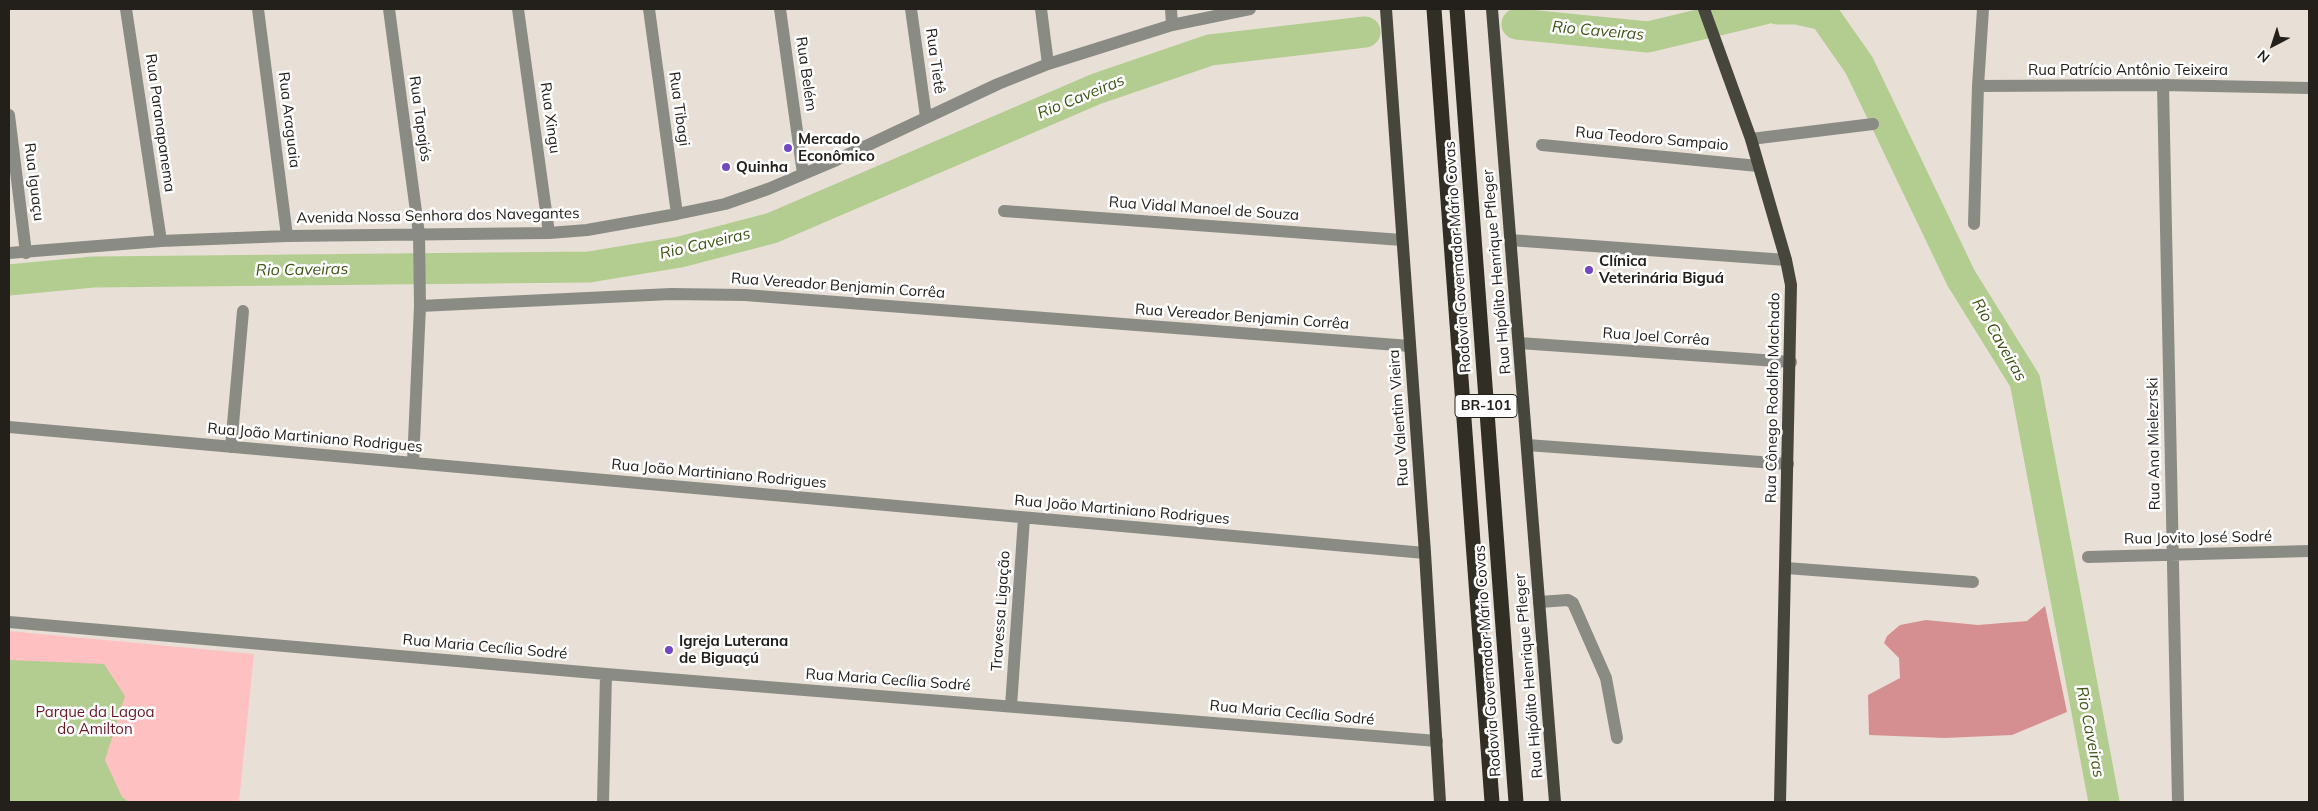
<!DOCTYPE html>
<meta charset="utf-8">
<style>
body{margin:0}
#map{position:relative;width:2318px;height:811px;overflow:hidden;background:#e8e0d6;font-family:Mulish,sans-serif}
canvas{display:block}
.frame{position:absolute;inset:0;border:10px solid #23201c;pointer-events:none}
.north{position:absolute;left:2248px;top:20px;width:50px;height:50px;-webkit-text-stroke:4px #fff;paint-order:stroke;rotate:220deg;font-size:14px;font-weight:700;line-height:20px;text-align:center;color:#23201c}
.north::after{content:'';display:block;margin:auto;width:18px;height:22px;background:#23201c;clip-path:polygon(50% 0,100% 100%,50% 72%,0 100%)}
</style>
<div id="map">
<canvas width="2318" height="811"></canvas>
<div class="frame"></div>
<div class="north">N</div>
</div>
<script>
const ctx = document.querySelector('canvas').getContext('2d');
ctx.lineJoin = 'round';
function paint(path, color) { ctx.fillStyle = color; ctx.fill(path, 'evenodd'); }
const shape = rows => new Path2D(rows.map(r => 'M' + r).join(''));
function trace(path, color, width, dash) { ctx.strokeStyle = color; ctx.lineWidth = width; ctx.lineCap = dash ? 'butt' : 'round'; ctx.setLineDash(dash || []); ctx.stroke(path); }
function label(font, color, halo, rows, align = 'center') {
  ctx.font = font + ' Mulish,sans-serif'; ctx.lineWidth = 5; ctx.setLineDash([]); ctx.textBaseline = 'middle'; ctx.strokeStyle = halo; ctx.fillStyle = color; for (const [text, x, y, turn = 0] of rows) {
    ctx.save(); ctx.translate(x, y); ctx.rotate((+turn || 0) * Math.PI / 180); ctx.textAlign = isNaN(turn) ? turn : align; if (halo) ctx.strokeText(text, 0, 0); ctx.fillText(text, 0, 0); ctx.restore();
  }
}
paint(shape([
 [9,631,254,654,239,802,9,802]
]), '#ffc0c1');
paint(shape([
 [2045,606,2067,712,2012,735,1945,738,1869,735,1868,695,1900,678,1899,658,1884,643,1887,636,1900,625,1926,620,1978,625,2027,621]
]), '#d68f91');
paint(shape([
 [9,660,104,664,125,696,105,760,122,797,129,802,9,802]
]), '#b3cd90');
trace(shape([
 [1824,15,1829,9]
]), '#b3cd90', 5);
trace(shape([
 [1778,9,1797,9,1824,15,1859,65,1961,278,2025,381,2104,802],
 [1517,24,1648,37,1765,9],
 [9,280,93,272,589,267,680,252,772,228,1096,89,1210,50,1365,32]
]), '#b3cd90', 31);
trace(shape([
 [126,9,161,241],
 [258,9,287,236],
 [389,9,419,234,420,306],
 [518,9,549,233],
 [649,9,677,214],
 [780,9,803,174],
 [911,9,926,117],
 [1041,9,1048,64],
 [1171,9,1172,25],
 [2163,85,2178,802],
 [1978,86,2163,85,2309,88],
 [9,115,26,253],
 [1751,139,1873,124],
 [1542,145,1758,166],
 [1004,211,1402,240],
 [1974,224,1978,86,1983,9],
 [1510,240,1786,260],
 [9,253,161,241,287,236,549,233,587,230,677,214,725,204,768,189,832,162,998,84,1048,64,1172,25,1250,9],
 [1519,343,1791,362],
 [9,427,1425,553],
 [1527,445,1788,464],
 [231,447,243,311],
 [413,463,420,306,671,294,745,295,1410,346],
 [2088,557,2309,551],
 [1786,568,1973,582],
 [1539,602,1568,600,1573,603,1606,678,1617,738],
 [9,622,606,674,1437,741],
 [1011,706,1024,518],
 [603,802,606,674]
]), '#8b8b86', 12);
trace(shape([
 [1386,9,1425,553,1440,802],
 [1492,9,1555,802],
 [1704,9,1751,139,1786,260,1791,285,1780,802]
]), '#47463d', 12);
trace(shape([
 [1434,9,1492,802],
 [1457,9,1516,802]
]), '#302e25', 15);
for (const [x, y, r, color] of [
 [788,148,5,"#7249c2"],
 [726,167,5,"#7249c2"],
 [1589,270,5,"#7249c2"],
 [669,650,5,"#7249c2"]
]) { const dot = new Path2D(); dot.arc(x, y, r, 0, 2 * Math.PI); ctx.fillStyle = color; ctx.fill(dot); trace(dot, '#fff', 2); }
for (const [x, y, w] of [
 [1486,406,62]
]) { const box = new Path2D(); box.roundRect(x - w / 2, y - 11.5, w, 23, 4); ctx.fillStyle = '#fff'; ctx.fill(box); trace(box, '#23201c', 1); }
label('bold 14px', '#23201c', null, [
 ["BR-101",1486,406]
]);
label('15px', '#23201c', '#fff', [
 ["Rua Tietê",935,61,82],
 ["Rua Patrício Antônio Teixeira",2128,70],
 ["Rua Belém",806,74,82],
 ["Rua Tibagi",679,109,82],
 ["Rua Xingu",550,118,82],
 ["Rua Tapajós",420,119,82],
 ["Rua Araguaia",289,120,83],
 ["Rua Paranapanema",160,123,82],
 ["Rua Teodoro Sampaio",1652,139,5],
 ["Rua Iguaçu",34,182,83],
 ["Rua Vidal Manoel de Souza",1204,209,4],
 ["Avenida Nossa Senhora dos Navegantes",438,216,-1],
 ["Rodovia Governador Mário Covas",1458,257,-94],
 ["Rua Hipólito Henrique Pfleger",1497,272,-95],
 ["Rua Vereador Benjamin Corrêa",838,286,4],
 ["Rua Vereador Benjamin Corrêa",1242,317,4],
 ["Rua Joel Corrêa",1656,337,4],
 ["Rua Cônego Rodolfo Machado",1773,398,-89],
 ["Rua Valentim Vieira",1399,418,-94],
 ["Rua João Martiniano Rodrigues",315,438,5],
 ["Rua Ana Mielezrski",2154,444,-91],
 ["Rua João Martiniano Rodrigues",719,474,5],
 ["Rua João Martiniano Rodrigues",1122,510,5],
 ["Rua Jovito José Sodré",2198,538,-1],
 ["Travessa Ligação",1001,611,-86],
 ["Rua Maria Cecília Sodré",485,647,5],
 ["Rodovia Governador Mário Covas",1488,661,-94],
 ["Rua Hipólito Henrique Pfleger",1529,676,-95],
 ["Rua Maria Cecília Sodré",888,680,4],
 ["Rua Maria Cecília Sodré",1292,713,5]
]);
label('bold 15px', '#23201c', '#fff', [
 ["Mercado",798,139],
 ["Econômico",798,156],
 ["Quinha",736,167],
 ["Clínica",1599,261],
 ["Veterinária Biguá",1599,278],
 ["Igreja Luterana",679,641],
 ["de Biguaçú",679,658]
], 'left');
label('15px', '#6a1623', '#fff', [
 ["Parque da Lagoa",95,712],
 ["do Amilton",95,729]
]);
label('italic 16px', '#3e5414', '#fff', [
 ["Rio Caveiras",1598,31,5],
 ["Rio Caveiras",1081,97,-22],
 ["Rio Caveiras",705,244,-13],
 ["Rio Caveiras",302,270,-1],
 ["Rio Caveiras",1999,340,60],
 ["Rio Caveiras",2090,732,79]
]);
</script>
